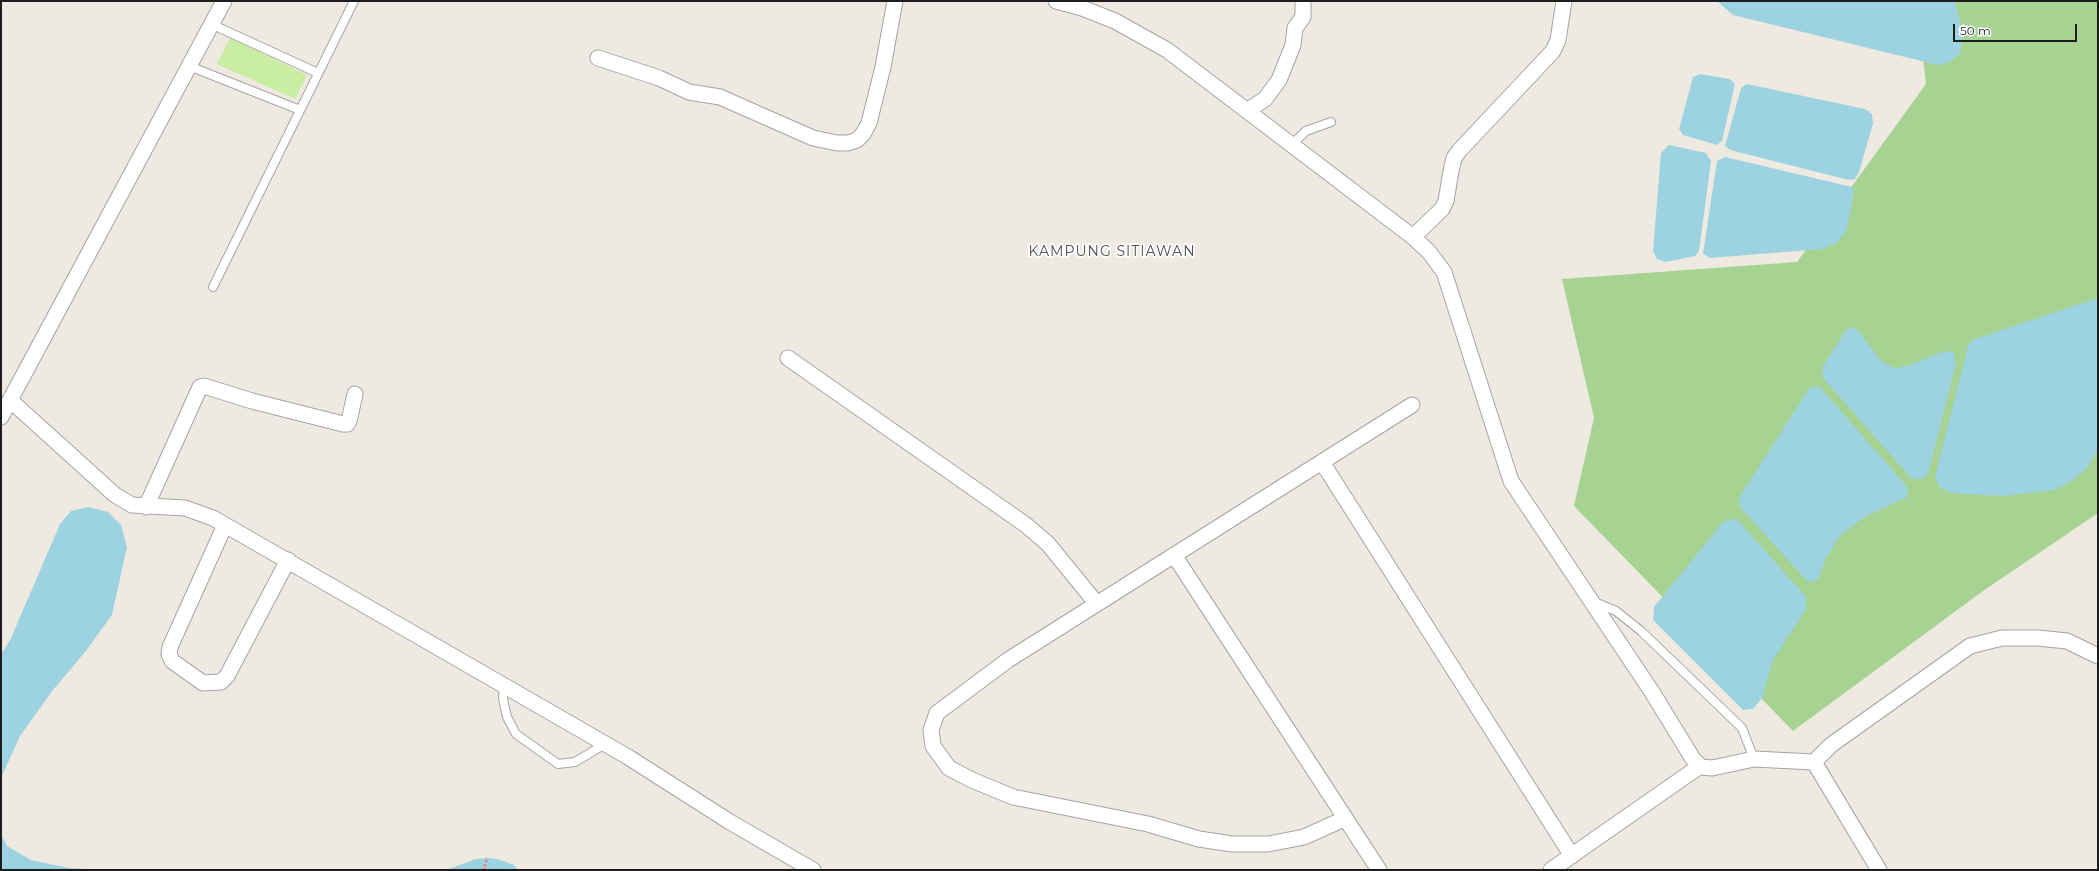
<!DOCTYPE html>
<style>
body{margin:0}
#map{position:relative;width:2099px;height:871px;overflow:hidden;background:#efeae1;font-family:Montserrat,sans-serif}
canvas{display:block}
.frame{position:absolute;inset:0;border:2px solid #1d1d1d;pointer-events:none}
.scale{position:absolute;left:1953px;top:24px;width:124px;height:18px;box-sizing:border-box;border:2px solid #1d1d1d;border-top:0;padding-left:5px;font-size:12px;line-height:14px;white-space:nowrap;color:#1d1d1d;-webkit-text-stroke:3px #fff;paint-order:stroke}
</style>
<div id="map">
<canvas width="2099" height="871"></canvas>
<div class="frame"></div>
<div class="scale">50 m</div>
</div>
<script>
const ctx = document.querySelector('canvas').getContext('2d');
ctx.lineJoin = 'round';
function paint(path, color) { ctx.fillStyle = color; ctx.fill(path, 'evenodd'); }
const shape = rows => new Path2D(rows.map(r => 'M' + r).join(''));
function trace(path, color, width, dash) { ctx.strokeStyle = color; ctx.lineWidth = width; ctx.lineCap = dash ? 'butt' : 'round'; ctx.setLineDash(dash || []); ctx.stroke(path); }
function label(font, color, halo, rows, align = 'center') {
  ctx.font = font + ' Montserrat,sans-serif'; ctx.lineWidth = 3.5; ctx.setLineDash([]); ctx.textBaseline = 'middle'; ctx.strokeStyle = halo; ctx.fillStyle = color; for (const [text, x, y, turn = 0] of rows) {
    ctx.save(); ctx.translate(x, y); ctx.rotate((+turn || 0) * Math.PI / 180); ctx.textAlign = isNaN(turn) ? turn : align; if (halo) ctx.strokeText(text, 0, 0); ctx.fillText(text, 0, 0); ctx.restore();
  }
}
paint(shape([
 [230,38,307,75,295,99,217,64]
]), '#c9eea2');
paint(shape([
 [1917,1,2098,1,2098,513,1983,591,1793,731,1574,506,1594,418,1562,279,1797,262,1926,84]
]), '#a6d292');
paint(shape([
 [1717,1,1955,1,1963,35,1960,53,1950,62,1938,65,1733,15],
 [1700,74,1730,79,1735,84,1722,141,1717,145,1683,135,1679,129,1693,77],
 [1747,84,1865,109,1872,114,1873,124,1859,172,1855,179,1849,180,1730,150,1725,146,1741,88],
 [1669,145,1706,153,1711,161,1699,251,1695,256,1666,262,1657,259,1653,251,1661,153],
 [1725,157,1852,187,1854,191,1847,229,1837,243,1822,249,1710,258,1703,254,1717,161],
 [2098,298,2098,449,2087,468,2072,481,2054,490,2002,496,1951,493,1939,487,1935,477,1968,346,1972,340],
 [1847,328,1856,328,1881,361,1894,368,1907,366,1945,351,1953,352,1956,363,1928,474,1922,479,1912,479,1823,378,1822,368],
 [1810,387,1820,387,1908,488,1907,497,1866,516,1840,536,1825,560,1818,580,1808,582,1740,507,1739,498],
 [89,507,108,512,121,525,127,547,112,615,85,652,53,690,20,736,1,778,1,655,11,638,60,524,71,511],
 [1737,519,1806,597,1806,609,1773,660,1762,698,1753,709,1743,710,1653,620,1654,607,1724,521],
 [1,834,7,846,31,860,69,868,102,870,1,870],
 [487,858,498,859,514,865,518,870,446,870,476,859]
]), '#9dd3e1');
const lane = shape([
 [211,24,318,73],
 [189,66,300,110],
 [1291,145,1306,131,1331,122],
 [213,287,354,1],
 [1594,602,1616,611,1641,631,1742,728,1754,759],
 [504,685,503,699,507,717,516,734,558,764,575,762,605,744]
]);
const street = shape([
 [1056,1,1082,8,1115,21,1167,50,1413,237,1429,252,1444,272,1511,481,1652,692,1693,759,1701,767,1712,768,1754,759,1814,762,1831,745,1970,646,2002,638,2038,638,2067,641,2098,656],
 [598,58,659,78,689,92,720,97,813,138,837,143,848,143,857,140,863,134,869,123,883,67,895,1],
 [1247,111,1265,99,1279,80,1293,45,1295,28,1303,17,1303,1],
 [1413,237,1442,209,1446,201,1451,171,1454,158,1459,151,1553,51,1558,40,1564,1],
 [788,358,1026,525,1048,544,1097,604],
 [10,400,115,495,132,505,185,508,213,518,628,757,730,822,813,870],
 [1,417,224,1],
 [1322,462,1572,856],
 [146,507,200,387,204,386,252,401,343,424,347,424,349,421,355,394],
 [225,525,170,647,169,654,172,661,203,683,221,682,227,676,288,560],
 [1174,555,1379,870],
 [1814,762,1879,870],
 [1344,819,1304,837,1268,844,1232,844,1199,839,1148,824,1013,797,972,780,949,768,933,746,931,730,937,713,1008,660,1412,405],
 [1551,870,1700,766]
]);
trace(lane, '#a4a4a4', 10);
trace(street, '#a4a4a4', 17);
trace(shape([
 [484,870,487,858]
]), '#ff7062', 2.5, [2, 2]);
trace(lane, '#fff', 8);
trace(street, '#fff', 15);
ctx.letterSpacing = '1px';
label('14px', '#505050', '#fff', [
 ["KAMPUNG SITIAWAN",1112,252]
]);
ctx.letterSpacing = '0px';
</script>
